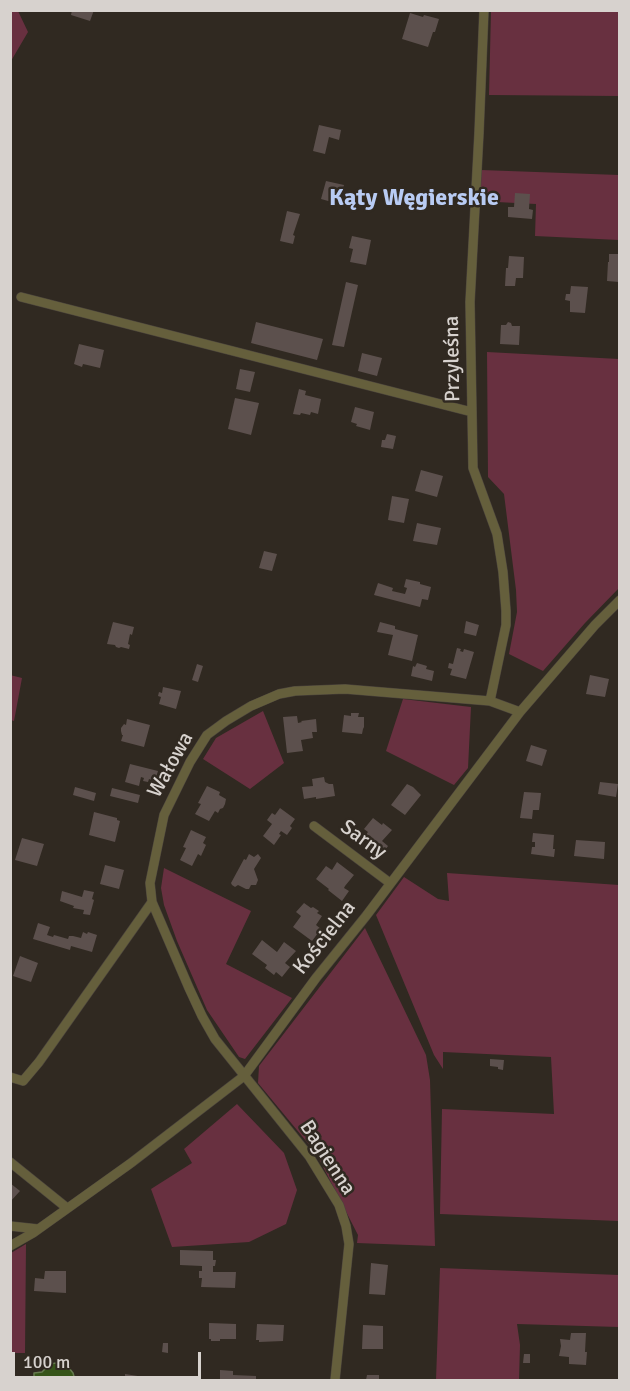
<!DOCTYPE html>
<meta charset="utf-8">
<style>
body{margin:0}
#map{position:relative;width:630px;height:1391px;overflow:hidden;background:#302921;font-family:Signika,sans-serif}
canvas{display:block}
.frame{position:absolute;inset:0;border:12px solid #d7d2ce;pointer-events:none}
.scale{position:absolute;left:12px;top:1352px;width:189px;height:27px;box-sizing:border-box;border:3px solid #d7d2ce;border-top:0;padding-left:8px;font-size:18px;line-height:21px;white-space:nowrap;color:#d7d2ce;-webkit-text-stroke:4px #302921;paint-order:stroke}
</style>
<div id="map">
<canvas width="630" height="1391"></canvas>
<div class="frame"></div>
<div class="scale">100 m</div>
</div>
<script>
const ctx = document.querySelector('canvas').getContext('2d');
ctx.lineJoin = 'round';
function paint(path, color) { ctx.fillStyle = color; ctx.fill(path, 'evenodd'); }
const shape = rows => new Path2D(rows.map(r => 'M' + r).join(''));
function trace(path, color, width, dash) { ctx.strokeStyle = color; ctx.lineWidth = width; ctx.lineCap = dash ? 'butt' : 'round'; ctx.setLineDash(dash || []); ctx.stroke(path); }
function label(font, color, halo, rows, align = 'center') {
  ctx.font = font + ' Signika,sans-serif'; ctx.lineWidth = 5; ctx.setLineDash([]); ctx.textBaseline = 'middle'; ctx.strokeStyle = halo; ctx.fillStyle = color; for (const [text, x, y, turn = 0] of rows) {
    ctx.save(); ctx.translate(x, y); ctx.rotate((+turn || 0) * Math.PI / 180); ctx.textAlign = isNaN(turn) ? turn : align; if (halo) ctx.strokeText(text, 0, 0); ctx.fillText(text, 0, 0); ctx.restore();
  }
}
paint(shape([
 [11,10,18,11,28,32,11,61],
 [491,11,619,11,619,96,489,95],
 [481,170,619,175,619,240,535,236,536,204,477,201],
 [487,352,619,359,619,588,585,623,543,671,509,654,517,612,516,590,504,494,488,477],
 [10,675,22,678,14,721,11,720],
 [403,699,471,707,468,768,454,785,386,751],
 [263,711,284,763,250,789,203,759,216,738],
 [164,868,251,911,226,964,292,998,245,1059,239,1057,207,1010,177,941,164,905,161,888],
 [447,873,619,885,619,1221,440,1214,442,1109,554,1114,551,1057,443,1052,443,1069,434,1055,376,915,404,877,438,899,449,901],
 [365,928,426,1055,430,1080,435,1246,357,1243,358,1235,316,1153,258,1083,259,1066],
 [237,1104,284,1153,297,1190,286,1224,249,1242,172,1247,151,1189,192,1163,184,1149],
 [26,1244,25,1353,11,1353,11,1253],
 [440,1268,619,1275,619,1327,517,1324,520,1345,519,1380,436,1380]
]), '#683040');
const water = shape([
 [56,1363,69,1368,73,1373,75,1380,35,1380,34,1377,34,1373,42,1372,50,1364,56,1363]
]);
paint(water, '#365419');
trace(water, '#667a4f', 1.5);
paint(shape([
 [72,10,94,10,90,21,71,15],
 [410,13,423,17,424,15,439,19,435,32,433,32,428,47,402,39],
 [319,125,341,130,339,140,329,137,325,154,313,151],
 [326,181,344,185,339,204,321,199],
 [515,193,530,194,529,209,533,210,532,219,508,217,508,207,514,207],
 [287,211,300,214,293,235,295,236,293,244,280,241],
 [352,236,371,240,366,265,350,262,353,249,349,248],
 [609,254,620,254,619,282,607,281,608,262,609,262],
 [509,256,524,257,523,278,516,278,515,286,505,286,506,268,508,268],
 [346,282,358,285,344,347,332,345],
 [571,286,588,287,585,313,570,312,570,301,565,300,566,294,570,294],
 [256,322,323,339,317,360,251,343],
 [508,322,511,323,512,326,520,326,519,345,500,344,501,325,506,325],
 [79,344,104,350,100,368,83,364,82,367,74,364],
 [362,353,382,358,377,376,358,371],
 [240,369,255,372,250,392,236,389],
 [299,389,306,391,305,395,321,399,318,414,311,412,310,415,301,413,300,415,293,414],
 [235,398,259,403,251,435,228,429],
 [355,407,374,412,370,430,356,426,357,424,351,422],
 [387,434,396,436,393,449,381,447,382,440,385,440],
 [421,470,443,476,437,497,415,491],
 [392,496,409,499,404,523,388,520],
 [417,523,441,528,437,545,413,541],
 [264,551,277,554,272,571,259,568],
 [406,579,420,582,420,584,431,587,428,600,422,599,420,607,374,595,378,583,393,588,392,591,405,594,407,588,404,587],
 [466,621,479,625,476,636,464,633],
 [113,622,134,627,132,635,130,634,128,644,130,645,129,649,121,647,119,648,116,647,115,645,107,644],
 [380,622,395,626,395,629,418,635,412,661,388,655,393,635,377,632],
 [457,648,461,649,460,651,463,652,464,649,474,652,466,679,450,675,452,669,448,668,449,663,453,664],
 [417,663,427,666,426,669,434,671,432,681,411,676,413,666,415,667],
 [197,664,203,666,198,682,192,680],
 [590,675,609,679,605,697,586,694],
 [163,687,181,691,176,709,159,704,161,697,158,696,159,692,162,693],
 [351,713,359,713,358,717,364,717,364,727,363,729,362,734,342,732,344,715,351,716],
 [297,716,298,723,302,722,301,721,316,719,317,732,312,732,313,738,301,740,303,751,287,753,283,717],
 [127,719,150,725,144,747,121,741,123,735,122,735,121,731,121,728,124,724,126,725],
 [531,745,547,750,542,766,526,761],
 [130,764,158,771,155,781,149,779,148,782,143,781,144,778,141,777,139,786,125,782],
 [324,777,325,782,329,784,333,784,335,796,316,799,316,797,304,799,302,787,313,786,312,779],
 [600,782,618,784,616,797,598,794],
 [407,784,413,787,421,795,405,815,391,805],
 [207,786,220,792,219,795,226,799,225,804,223,808,220,809,218,813,215,811,209,821,195,814,201,804,198,803],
 [75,787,96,793,94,801,73,795],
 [112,788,140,795,138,803,110,796],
 [524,792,541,793,539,810,533,810,532,819,520,818],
 [280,808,295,819,290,826,292,828,287,835,281,831,279,834,281,835,274,845,263,836,272,824,267,820,272,813,275,815],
 [94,812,117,818,117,820,120,821,115,842,89,835],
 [373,818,382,825,383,823,392,830,382,841,388,846,382,855,372,847,374,845,364,837,368,832,364,829],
 [191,830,206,837,203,843,206,845,201,856,198,854,192,866,180,860,186,848,183,847],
 [533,833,554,835,553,849,555,849,554,857,531,854,532,847,535,847,535,842,532,842],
 [22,838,44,844,37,866,15,860],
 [576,840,605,842,604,859,574,856],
 [249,854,254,857,258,854,261,858,254,869,258,880,256,885,251,885,249,889,246,889,238,885,235,887,232,885,231,883,244,859,246,860],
 [337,862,354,875,345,886,344,888,349,891,342,901,328,890,329,889,316,879,326,866,332,870],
 [105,865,124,870,119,889,100,884],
 [84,890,94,892,92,899,94,900,90,915,83,914,84,910,73,908,74,906,60,901,62,891,82,897],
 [304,903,311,908,313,907,319,911,317,913,322,916,316,925,321,929,312,941,293,927,301,916,296,912],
 [38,923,50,927,47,935,53,937,54,935,68,939,69,936,73,936,81,938,83,932,87,934,88,932,97,935,92,952,71,946,70,950,33,939],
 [262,940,277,952,284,942,296,951,285,963,290,967,282,977,276,972,274,975,265,968,267,965,252,954],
 [20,956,38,963,31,982,13,976],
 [490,1059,504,1060,503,1070,498,1069,498,1067,490,1066],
 [10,1183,20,1191,10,1202],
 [180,1250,213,1251,213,1260,216,1260,215,1266,213,1266,213,1272,236,1272,235,1288,201,1287,202,1278,199,1278,199,1271,202,1271,202,1266,180,1265],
 [371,1263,388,1265,385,1295,369,1294],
 [45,1271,66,1271,66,1293,34,1291,35,1278,44,1279],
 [209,1323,236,1324,236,1339,220,1339,220,1341,211,1341,211,1339,209,1339],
 [257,1324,284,1325,283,1341,259,1342,259,1340,256,1340],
 [363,1325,383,1326,383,1349,362,1349],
 [571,1333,586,1333,585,1352,587,1352,586,1365,569,1364,569,1357,559,1356,561,1346,560,1339,570,1340],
 [163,1343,168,1343,168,1353,162,1352],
 [524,1354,530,1354,530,1363,523,1363],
 [220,1370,233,1371,233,1375,256,1376,256,1380,220,1380],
 [125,1374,144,1377,144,1380,106,1380,106,1377,118,1378,118,1376,125,1376],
 [367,1375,379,1375,379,1380,366,1380]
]), '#5c504d');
const minor = shape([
 [484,10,479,133,470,302,473,468,497,534,503,572,506,611,506,625,490,701],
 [21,297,472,412],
 [314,826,390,883],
 [10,1077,23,1081,39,1062,152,902],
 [10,1162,67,1208],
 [10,1226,38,1229],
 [10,1246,33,1233,131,1163,244,1076,316,978,366,916,520,712,595,625,620,600],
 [335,1380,349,1244,346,1226,339,1205,309,1156,215,1039,202,1016,189,988,152,902,150,883,164,815,190,762,207,735,226,721,251,706,279,694,295,691,345,689,490,701,520,712]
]);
trace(minor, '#4b443d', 10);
trace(minor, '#655f3c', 9);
label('21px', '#d7d2ce', '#302921', [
 ["Przyleśna",453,359,-91],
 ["Wałowa",171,765,-61],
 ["Sarny",363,840,36],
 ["Kościelna",325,938,-52],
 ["Bagienna",327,1158,57]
]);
label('bold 24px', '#b8cbf3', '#302921', [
 ["Kąty Węgierskie",414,199]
]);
</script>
